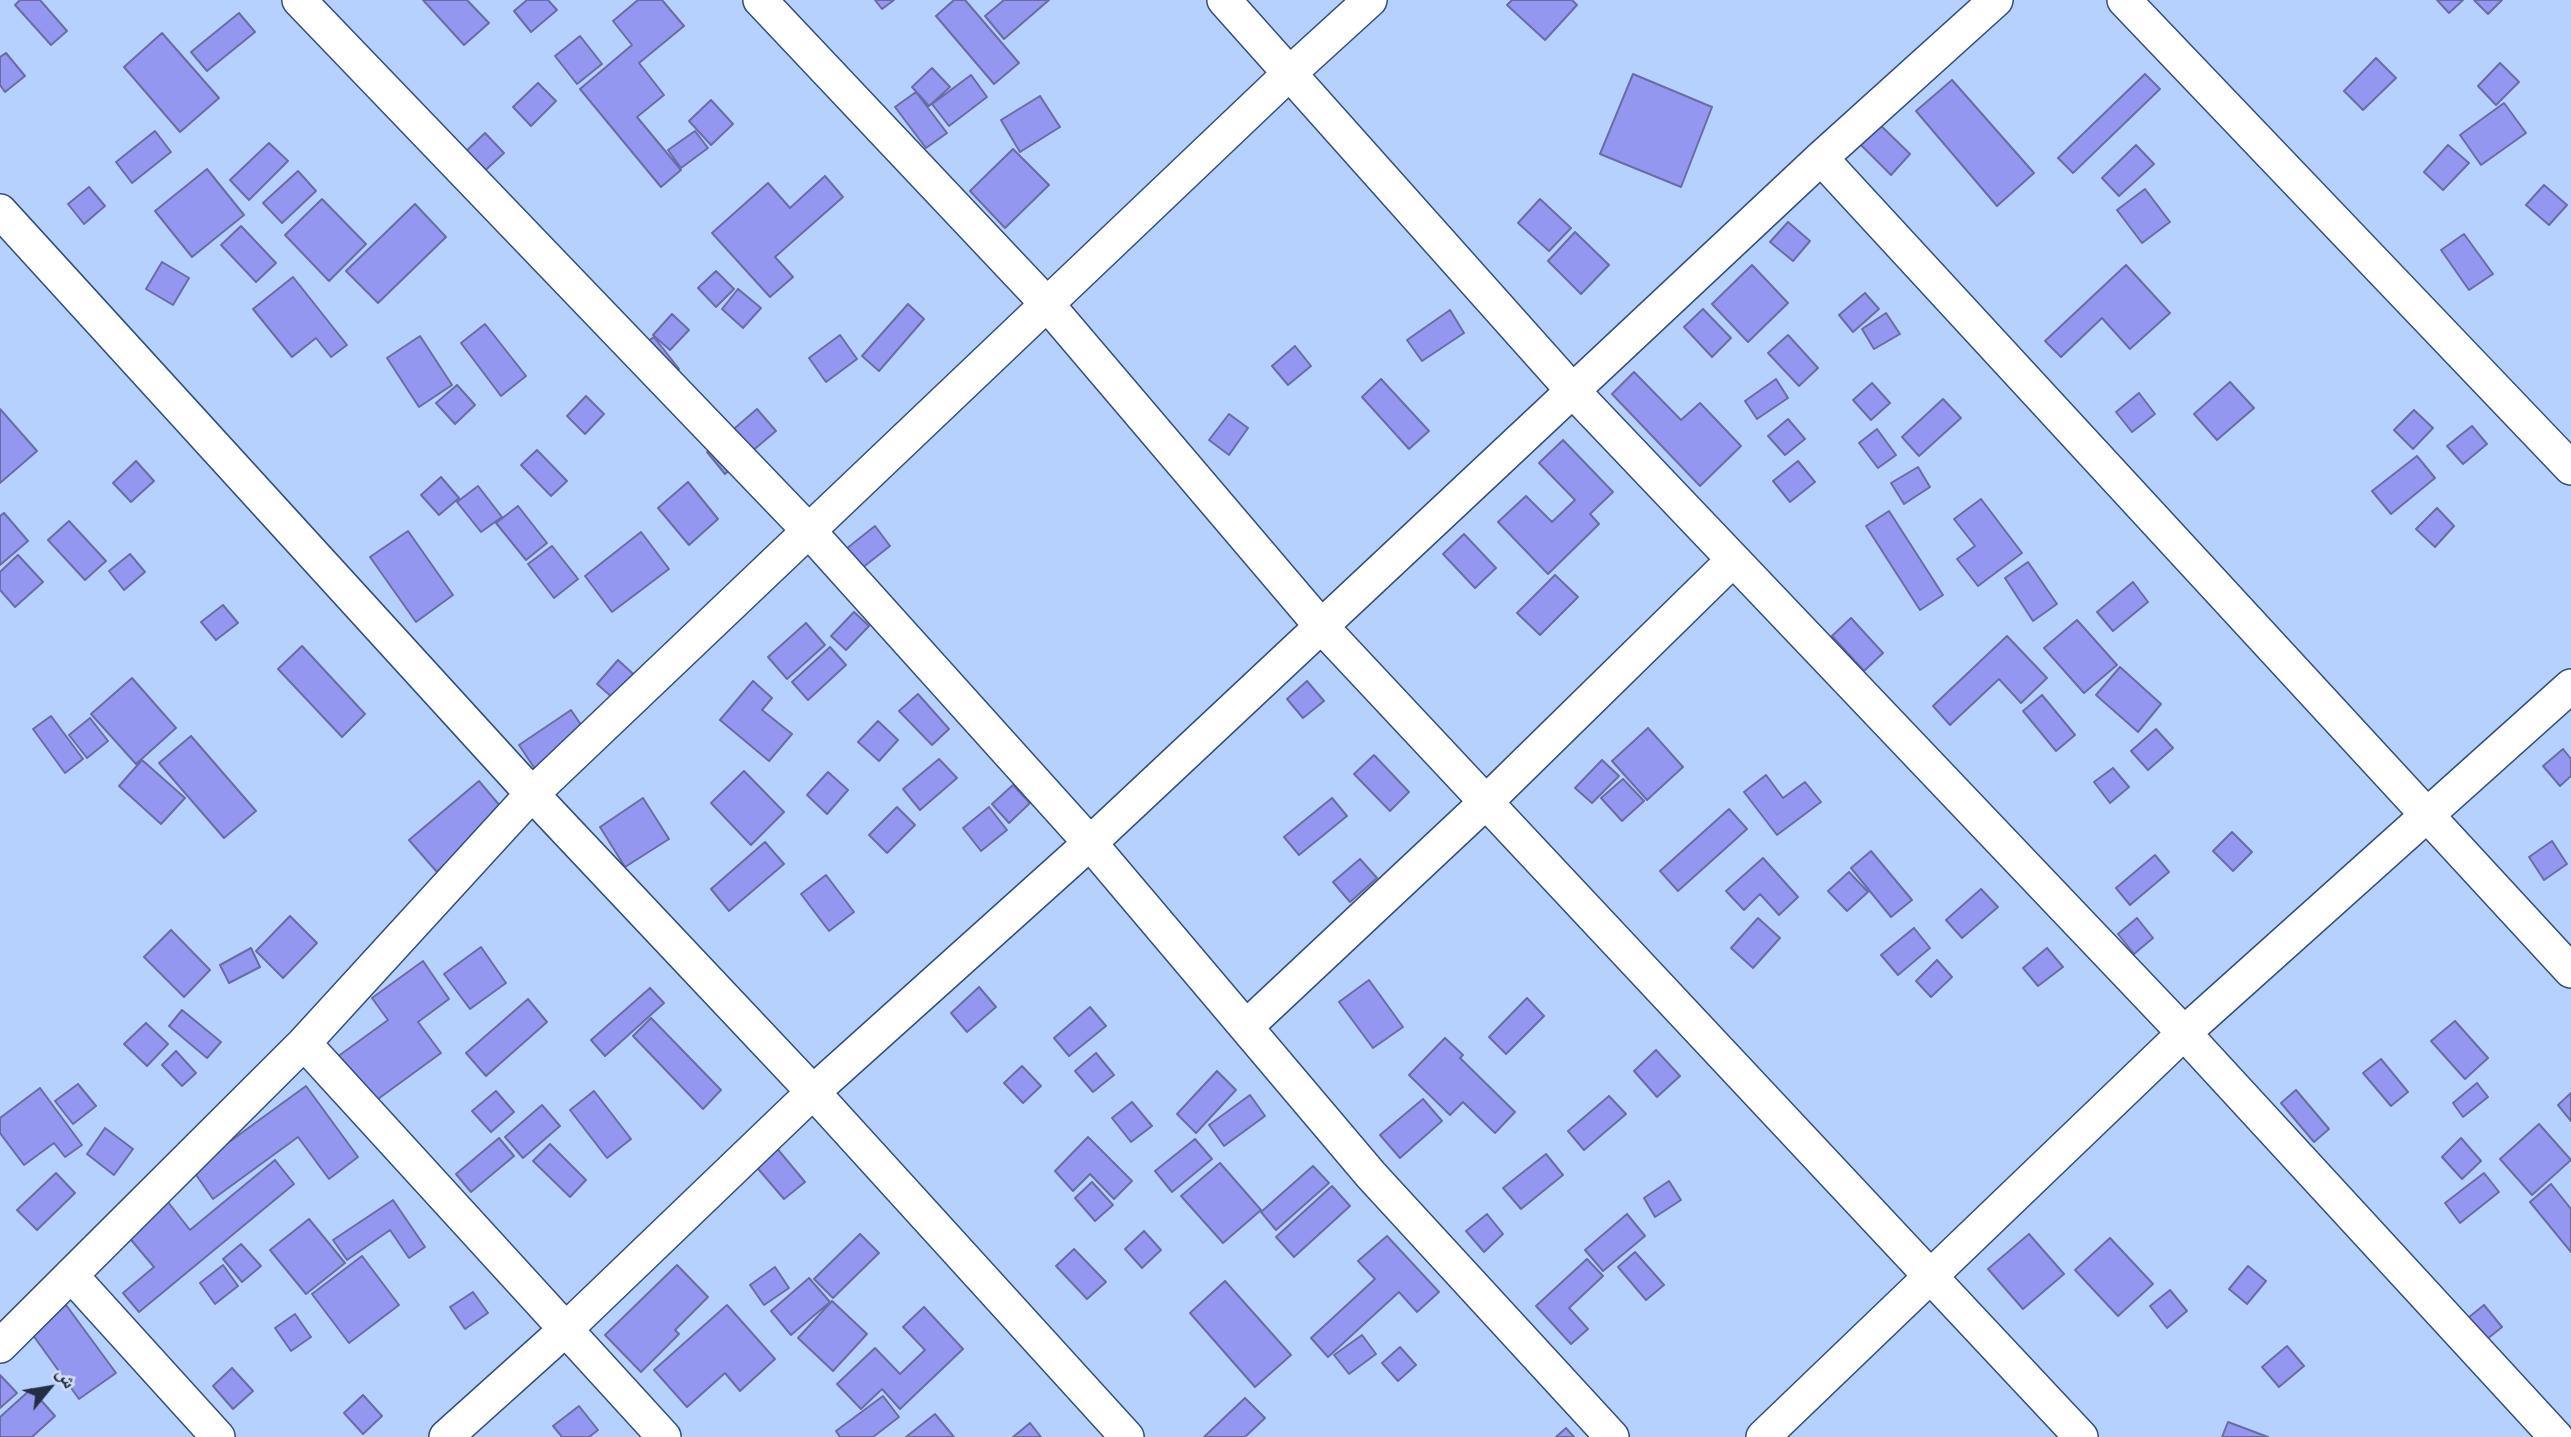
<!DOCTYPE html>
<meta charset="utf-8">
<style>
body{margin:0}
#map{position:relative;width:2571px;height:1437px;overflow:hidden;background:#b6d1fd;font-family:"Open Sans","Noto Naskh Arabic",sans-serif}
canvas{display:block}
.north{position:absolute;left:14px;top:1353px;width:70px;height:70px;-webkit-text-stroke:5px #d0ddf4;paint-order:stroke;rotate:60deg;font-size:19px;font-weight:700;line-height:28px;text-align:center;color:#222e44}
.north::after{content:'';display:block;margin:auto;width:24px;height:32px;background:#222e44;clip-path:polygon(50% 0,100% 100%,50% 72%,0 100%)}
</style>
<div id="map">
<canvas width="2571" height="1437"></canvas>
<div class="north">ش</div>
</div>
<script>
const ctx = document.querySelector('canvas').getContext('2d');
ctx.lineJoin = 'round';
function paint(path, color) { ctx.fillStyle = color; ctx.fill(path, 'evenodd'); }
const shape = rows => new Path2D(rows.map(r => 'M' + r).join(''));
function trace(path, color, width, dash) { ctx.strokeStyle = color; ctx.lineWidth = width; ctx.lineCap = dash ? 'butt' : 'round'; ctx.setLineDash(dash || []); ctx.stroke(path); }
const building = shape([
 [20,0,40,0,67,31,51,45,15,5,20,0],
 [423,0,467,0,489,23,464,45,423,0],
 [527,0,548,0,557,10,531,32,514,11,527,0],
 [638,0,662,0,684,26,639,63,664,95,637,117,681,170,661,187,580,89,632,45,613,21,638,0],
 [875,0,894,0,882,9,875,0],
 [954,0,965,0,1019,63,994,84,936,16,954,0],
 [1004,0,1049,0,1004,39,985,16,1004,0],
 [1512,0,1572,0,1577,5,1545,40,1507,5,1512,0],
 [2437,0,2463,0,2449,13,2437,0],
 [2474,0,2502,0,2488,14,2474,0],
 [239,13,255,32,207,71,191,52,239,13],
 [162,33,219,98,180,132,124,67,162,33],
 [580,36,602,64,577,84,555,56,580,36],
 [6,53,25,76,5,92,0,85,0,57,6,53],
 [2376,58,2396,78,2363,110,2344,91,2376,58],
 [2500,63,2519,82,2496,105,2478,86,2500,63],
 [932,68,950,87,929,106,912,87,932,68],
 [1633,74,1712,107,1681,187,1600,154,1633,74],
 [2145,74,2160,89,2073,173,2058,158,2145,74],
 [971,75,987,97,949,126,932,104,971,75],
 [1952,80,2034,173,1997,206,1916,111,1952,80],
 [538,83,556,101,531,126,513,107,538,83],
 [916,92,947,133,926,148,895,107,916,92],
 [1040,96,1060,127,1020,152,1001,120,1040,96],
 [711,100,733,124,711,145,689,121,711,100],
 [2504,103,2526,133,2481,165,2460,135,2504,103],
 [1874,119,1910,154,1891,175,1855,139,1874,119],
 [155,131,171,152,132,183,116,162,155,131],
 [695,131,708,148,681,168,668,150,695,131],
 [485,133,504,153,478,177,460,157,485,133],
 [269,143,288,161,249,200,230,180,269,143],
 [2136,145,2154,164,2119,196,2102,178,2136,145],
 [2448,145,2469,163,2443,190,2424,172,2448,145],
 [1013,149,1049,185,1005,228,970,191,1013,149],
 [207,169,244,215,192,257,155,211,207,169],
 [298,171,316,191,282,223,263,203,298,171],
 [825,176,843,197,775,257,793,277,770,297,712,233,768,183,790,208,825,176],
 [2544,185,2567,205,2549,225,2526,205,2544,185],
 [89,187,105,206,84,224,68,204,89,187],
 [2145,189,2170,222,2142,243,2117,210,2145,189],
 [322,199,366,244,329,281,285,235,322,199],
 [1540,199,1571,228,1549,251,1518,223,1540,199],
 [415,204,446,237,378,303,346,271,415,204],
 [1788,222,1810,241,1793,261,1770,242,1788,222],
 [241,226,276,263,256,282,221,245,241,226],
 [1575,232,1609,265,1581,294,1548,261,1575,232],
 [2464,234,2493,274,2469,290,2441,250,2464,234],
 [162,262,189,278,173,305,146,289,162,262],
 [1752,265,1788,303,1748,342,1712,304,1752,265],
 [2126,265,2170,313,2130,349,2102,318,2061,357,2045,341,2126,265],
 [716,271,734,289,716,307,698,288,716,271],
 [293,277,347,345,331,357,316,338,292,357,253,309,293,277],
 [738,289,761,308,743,328,722,309,738,289],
 [1865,293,1879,309,1853,332,1839,315,1865,293],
 [908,304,924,319,879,371,862,356,908,304],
 [1703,309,1731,338,1712,357,1684,327,1703,309],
 [1450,310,1464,333,1422,361,1407,340,1450,310],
 [1886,313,1900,334,1874,349,1862,329,1886,313],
 [672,314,689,330,670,350,653,335,672,314],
 [485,324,526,376,501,396,461,343,485,324],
 [840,335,857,359,826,382,809,358,840,335],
 [1788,335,1818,368,1799,386,1768,353,1788,335],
 [420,336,452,385,419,407,387,358,420,336],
 [654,337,679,369,663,381,638,348,654,337],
 [1295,346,1311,366,1288,385,1272,366,1295,346],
 [1634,372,1681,420,1700,403,1741,446,1700,486,1612,394,1634,372],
 [1381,379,1429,431,1409,449,1362,397,1381,379],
 [1776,379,1788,398,1757,419,1745,401,1776,379],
 [2230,382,2254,408,2217,440,2194,414,2230,382],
 [1872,383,1890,403,1871,420,1853,400,1872,383],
 [457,385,475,405,455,424,436,403,457,385],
 [2139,393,2155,414,2132,432,2116,412,2139,393],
 [586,396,604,414,585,434,567,416,586,396],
 [1943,399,1961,418,1919,456,1902,437,1943,399],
 [0,409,37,451,0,483,0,409],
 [757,409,776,431,725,474,707,452,757,409],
 [2414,410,2433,428,2413,449,2394,430,2414,410],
 [1229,414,1248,428,1229,455,1209,440,1229,414],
 [1788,419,1805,439,1785,455,1768,436,1788,419],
 [2472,426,2487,444,2463,464,2447,446,2472,426],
 [1877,429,1896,455,1878,468,1859,443,1877,429],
 [1563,440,1613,492,1590,514,1599,524,1548,574,1498,522,1526,496,1552,522,1575,500,1539,463,1563,440],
 [537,450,567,481,551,496,521,465,537,450],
 [2417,456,2435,478,2391,514,2372,491,2417,456],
 [136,461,154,481,131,502,113,483,136,461],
 [1798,461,1815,482,1790,502,1773,481,1798,461],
 [1918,467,1930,487,1904,504,1891,483,1918,467],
 [441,477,459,498,439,515,421,495,441,477],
 [688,482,718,519,689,545,658,508,688,482],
 [478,486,502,517,481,532,457,502,478,486],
 [1981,499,2022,553,1978,586,1957,559,1975,546,1954,519,1981,499],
 [518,506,547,543,526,560,496,523,518,506],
 [2437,508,2454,526,2435,547,2416,529,2437,508],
 [1889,511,1943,595,1920,610,1866,526,1889,511],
 [4,513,28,541,0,565,0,516,4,513],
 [69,521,106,561,85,580,48,540,69,521],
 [875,526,890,546,862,568,846,549,875,526],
 [408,531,453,595,416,622,370,557,408,531],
 [641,532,669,569,612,612,585,576,641,532],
 [1464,534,1496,568,1475,588,1443,554,1464,534],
 [552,546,578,579,554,598,528,564,552,546],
 [130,554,145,572,124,590,109,571,130,554],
 [18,555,43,582,15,607,0,590,0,572,18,555],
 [2028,562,2057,604,2033,621,2005,578,2028,562],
 [1555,575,1578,597,1540,635,1517,613,1555,575],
 [2133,582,2148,602,2113,631,2097,612,2133,582],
 [223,605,238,623,216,640,201,622,223,605],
 [854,612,869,626,846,650,831,636,854,612],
 [1851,618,1883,653,1864,671,1832,636,1851,618],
 [2077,620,2117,665,2084,693,2044,648,2077,620],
 [806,623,825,645,787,679,768,657,806,623],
 [2007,636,2047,678,2021,703,1999,679,1950,725,1933,706,2007,636],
 [302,646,365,714,342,737,278,669,302,646],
 [830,647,846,665,808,700,792,682,830,647],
 [618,660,642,682,621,705,597,684,618,660],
 [2120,667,2161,704,2138,732,2096,695,2120,667],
 [132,678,176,728,136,764,91,714,132,678],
 [753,681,772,698,762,710,792,734,769,761,720,720,753,681],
 [1307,681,1324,701,1303,718,1287,699,1307,681],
 [918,694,949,729,932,745,899,711,918,694],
 [2042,695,2075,735,2056,751,2023,711,2042,695],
 [571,710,594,744,541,778,519,745,571,710],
 [51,716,83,759,65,773,33,729,51,716],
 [90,718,108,741,87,758,69,735,90,718],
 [878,721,898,740,879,761,858,742,878,721],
 [1648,728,1683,767,1647,800,1612,761,1648,728],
 [2156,729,2173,748,2148,770,2131,751,2156,729],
 [191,736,256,811,224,838,159,763,191,736],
 [2563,749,2571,759,2571,776,2560,786,2543,766,2563,749],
 [1374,755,1409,792,1390,811,1354,774,1374,755],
 [939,759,957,778,920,810,903,789,939,759],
 [142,760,185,798,161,824,119,786,142,760],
 [1602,760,1619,776,1592,803,1575,788,1602,760],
 [2113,768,2129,787,2110,803,2094,782,2113,768],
 [744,771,784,812,751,845,711,803,744,771],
 [828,772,848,790,827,814,807,795,828,772],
 [1766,775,1783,798,1805,782,1821,802,1777,835,1744,792,1766,775],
 [1623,779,1644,801,1622,821,1601,798,1623,779],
 [479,781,506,813,437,872,409,840,479,781],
 [1013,785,1030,803,1009,823,992,804,1013,785],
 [643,798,669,839,625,867,600,827,643,798],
 [1332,798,1347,816,1299,855,1284,837,1332,798],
 [897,807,915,825,887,853,869,835,897,807],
 [989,807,1007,830,981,851,963,828,989,807],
 [1729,809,1747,829,1678,891,1660,871,1729,809],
 [2232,832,2252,852,2233,871,2213,851,2232,832],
 [2552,841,2567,864,2544,880,2529,857,2552,841],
 [765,842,784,864,729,911,711,889,765,842],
 [1871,851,1912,900,1891,917,1851,868,1871,851],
 [2155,855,2169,872,2130,905,2116,888,2155,855],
 [1763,858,1798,897,1779,915,1760,894,1744,910,1726,891,1763,858],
 [1360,859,1377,878,1350,902,1333,882,1360,859],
 [1849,872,1868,892,1847,911,1828,891,1849,872],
 [826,875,854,912,829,931,801,894,826,875],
 [1981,889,1998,907,1962,938,1946,920,1981,889],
 [290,916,317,943,283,978,256,951,290,916],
 [1758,918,1780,938,1753,968,1731,948,1758,918],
 [2137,918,2153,938,2134,954,2118,934,2137,918],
 [1914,928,1930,948,1898,975,1881,955,1914,928],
 [171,930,210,970,184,997,144,957,171,930],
 [481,947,506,983,470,1009,444,974,481,947],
 [251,948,260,967,229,983,220,965,251,948],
 [2047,948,2063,967,2038,986,2023,968,2047,948],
 [1937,960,1952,977,1931,997,1916,981,1937,960],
 [423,961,449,999,418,1022,441,1053,367,1107,333,1060,388,1020,372,998,423,961],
 [1369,980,1403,1027,1373,1048,1339,1002,1369,980],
 [979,987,996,1007,967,1032,951,1013,979,987],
 [650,988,664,1003,605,1056,591,1040,650,988],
 [1527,998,1544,1016,1506,1054,1489,1037,1527,998],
 [528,999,547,1022,486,1076,466,1053,528,999],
 [1090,1007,1106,1026,1069,1056,1054,1038,1090,1007],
 [182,1010,221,1042,207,1058,169,1026,182,1010],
 [651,1018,721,1090,703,1109,633,1036,651,1018],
 [2455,1021,2488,1058,2465,1079,2431,1041,2455,1021],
 [146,1023,168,1044,147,1066,124,1044,146,1023],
 [1445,1038,1463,1055,1460,1058,1515,1112,1495,1133,1463,1102,1450,1115,1409,1075,1445,1038],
 [1656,1050,1680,1076,1657,1097,1634,1071,1656,1050],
 [176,1051,196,1073,182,1086,162,1065,176,1051],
 [1096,1053,1114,1075,1093,1092,1075,1071,1096,1053],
 [2381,1059,2408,1092,2391,1106,2363,1073,2381,1059],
 [1022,1066,1041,1086,1023,1103,1004,1083,1022,1066],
 [1217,1071,1236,1090,1196,1133,1177,1114,1217,1071],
 [2477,1083,2488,1097,2463,1117,2453,1103,2477,1083],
 [78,1084,96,1106,73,1124,55,1101,78,1084],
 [306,1086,358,1157,329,1179,298,1137,213,1199,192,1169,306,1086],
 [40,1088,82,1145,65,1157,54,1143,24,1165,0,1133,0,1118,40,1088],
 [2296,1090,2329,1129,2314,1142,2281,1103,2296,1090],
 [496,1091,514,1112,491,1132,472,1111,496,1091],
 [594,1091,631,1139,607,1158,570,1110,594,1091],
 [2571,1093,2571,1121,2558,1105,2571,1093],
 [1250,1095,1265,1116,1224,1146,1209,1125,1250,1095],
 [1609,1096,1626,1114,1584,1150,1568,1131,1609,1096],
 [1423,1099,1442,1121,1400,1158,1380,1135,1423,1099],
 [1132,1102,1152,1126,1131,1142,1112,1118,1132,1102],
 [542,1105,560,1126,523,1158,505,1137,542,1105],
 [2539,1124,2571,1160,2532,1195,2500,1159,2539,1124],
 [105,1128,133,1149,114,1175,87,1154,105,1128],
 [1088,1137,1132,1181,1114,1199,1090,1174,1073,1191,1055,1171,1088,1137],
 [499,1138,514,1156,471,1192,456,1174,499,1138],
 [2461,1138,2481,1161,2462,1179,2442,1157,2461,1138],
 [1195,1139,1212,1159,1172,1192,1155,1171,1195,1139],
 [550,1144,586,1180,570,1197,533,1161,550,1144],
 [775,1146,805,1182,784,1199,754,1164,775,1146],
 [1546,1154,1563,1175,1521,1209,1503,1188,1546,1154],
 [275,1160,294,1184,139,1312,123,1293,154,1267,127,1235,168,1202,190,1230,275,1160],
 [1220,1163,1261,1210,1223,1243,1181,1196,1220,1163],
 [1313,1166,1329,1183,1276,1230,1261,1212,1313,1166],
 [56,1173,75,1193,37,1230,17,1210,56,1173],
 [2484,1173,2499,1192,2460,1223,2445,1203,2484,1173],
 [1669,1181,1681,1200,1655,1217,1644,1198,1669,1181],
 [1092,1182,1113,1205,1095,1221,1075,1198,1092,1182],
 [2551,1184,2571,1209,2571,1252,2530,1202,2551,1184],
 [1332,1186,1350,1206,1294,1257,1276,1237,1332,1186],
 [393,1200,425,1247,409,1258,390,1230,347,1260,333,1240,393,1200],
 [1487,1214,1503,1234,1484,1252,1466,1231,1487,1214],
 [1627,1214,1645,1236,1603,1271,1585,1250,1627,1214],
 [309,1219,345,1263,306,1294,270,1250,309,1219],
 [1144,1231,1161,1250,1142,1268,1125,1249,1144,1231],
 [860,1234,879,1253,833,1298,814,1279,860,1234],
 [2029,1234,2064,1274,2023,1309,1988,1269,2029,1234],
 [1387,1236,1439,1292,1417,1312,1399,1292,1328,1357,1311,1338,1375,1279,1358,1261,1387,1236],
 [2110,1238,2153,1284,2118,1316,2075,1270,2110,1238],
 [241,1244,261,1266,242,1282,223,1259,241,1244],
 [1074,1249,1106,1282,1087,1299,1056,1266,1074,1249],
 [1635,1252,1664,1285,1646,1300,1618,1267,1635,1252],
 [362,1256,399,1305,349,1343,312,1294,362,1256],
 [1587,1259,1603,1276,1569,1308,1588,1329,1571,1344,1536,1306,1587,1259],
 [223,1265,238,1286,215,1304,200,1283,223,1265],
 [677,1265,708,1297,675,1330,679,1334,641,1372,605,1335,677,1265],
 [2248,1266,2266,1281,2247,1304,2229,1289,2248,1266],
 [775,1267,789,1288,764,1305,750,1285,775,1267],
 [809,1278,830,1302,791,1335,771,1311,809,1278],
 [1225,1281,1291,1355,1255,1387,1190,1313,1225,1281],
 [2170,1290,2187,1311,2167,1328,2150,1306,2170,1290],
 [473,1292,488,1313,465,1329,450,1307,473,1292],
 [832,1301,867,1334,833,1371,798,1338,832,1301],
 [66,1305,116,1373,79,1399,30,1331,66,1305],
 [727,1305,775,1359,740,1391,725,1373,687,1407,654,1370,727,1305],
 [2484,1305,2502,1327,2481,1344,2463,1322,2484,1305],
 [924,1307,963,1349,900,1409,882,1389,861,1409,837,1384,875,1348,900,1374,925,1350,903,1327,924,1307],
 [295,1314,311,1337,291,1351,275,1328,295,1314],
 [1362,1335,1376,1354,1349,1374,1334,1355,1362,1335],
 [2287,1346,2304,1366,2279,1387,2262,1367,2287,1346],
 [1400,1347,1416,1365,1398,1381,1382,1363,1400,1347],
 [232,1368,253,1391,233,1409,213,1386,232,1368],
 [0,1375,17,1393,0,1408,0,1375],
 [31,1389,55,1416,32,1437,0,1437,0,1417,31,1389],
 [363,1395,382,1416,363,1434,344,1413,363,1395],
 [883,1396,899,1417,873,1437,840,1437,836,1431,883,1396],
 [1245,1398,1265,1418,1245,1437,1204,1437,1245,1398],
 [579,1406,598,1430,589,1437,562,1437,553,1426,579,1406],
 [935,1414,954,1437,906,1437,935,1414],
 [2228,1422,2268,1437,2222,1437,2228,1422],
 [1030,1423,1041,1437,1013,1437,1030,1423],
 [1566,1428,1574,1437,1556,1437,1566,1428]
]);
paint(building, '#9497f0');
trace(building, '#6a6da5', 2);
const street = shape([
 [299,0,809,531,1090,843,1371,1175,1612,1437],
 [760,0,1047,304,1321,626,2081,1437],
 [1224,0,1572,390,2184,1033,2556,1437],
 [2124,0,2571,468],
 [1821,158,2571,971],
 [0,211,532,794,813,1092,1127,1437],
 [1246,1027,1486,802,1733,560],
 [304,1043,664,1437],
 [71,1275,218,1437],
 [0,1346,304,1043,532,794,1291,72,1370,0],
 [446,1437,565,1330,813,1092,1090,843,1821,158,1996,0],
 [1763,1437,2184,1033,2571,686]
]);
trace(street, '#334e7e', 36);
trace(street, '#fff', 33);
</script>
